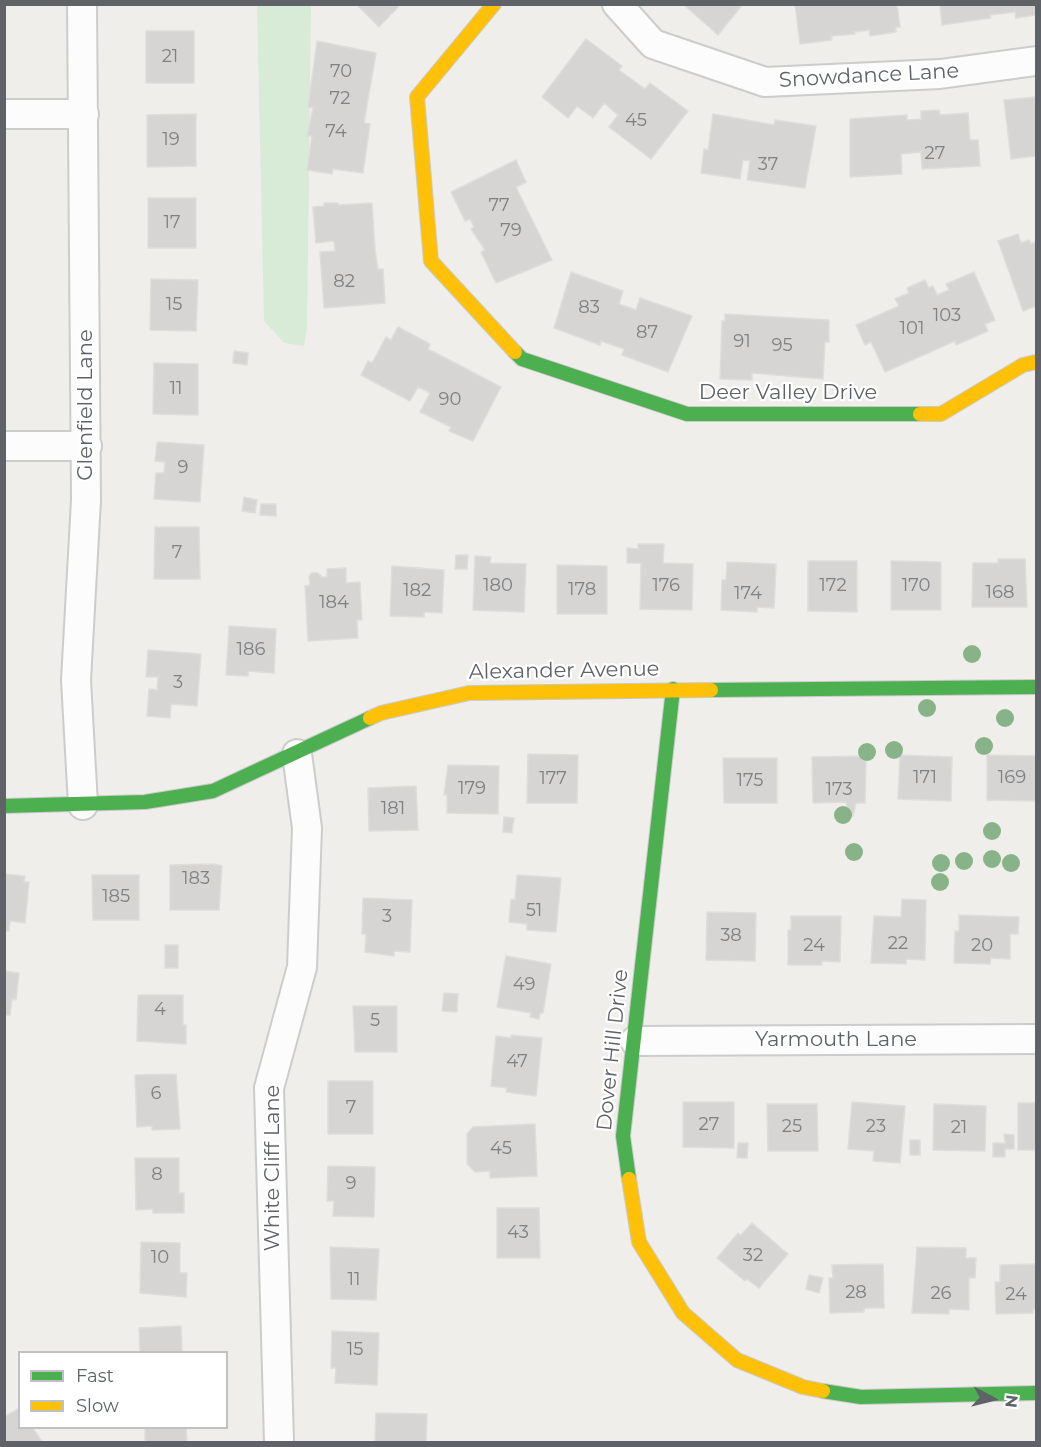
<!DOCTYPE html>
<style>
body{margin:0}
#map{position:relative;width:1041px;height:1447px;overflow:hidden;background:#efeeea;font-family:Montserrat,sans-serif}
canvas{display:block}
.frame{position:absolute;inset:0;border:6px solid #5f6368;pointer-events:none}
.legend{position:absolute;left:18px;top:1351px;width:210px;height:78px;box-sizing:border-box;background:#fff;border:2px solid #bfc1c3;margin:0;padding:8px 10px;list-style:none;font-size:18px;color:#5f6368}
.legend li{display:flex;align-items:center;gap:12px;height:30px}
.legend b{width:30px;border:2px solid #bfc1c3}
.north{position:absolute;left:963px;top:1369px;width:60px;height:60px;-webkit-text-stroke:4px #fff;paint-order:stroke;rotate:97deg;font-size:16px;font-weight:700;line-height:24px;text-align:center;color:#5f6368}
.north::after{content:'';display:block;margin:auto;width:21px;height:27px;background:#5f6368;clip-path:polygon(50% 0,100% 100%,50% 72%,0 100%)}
</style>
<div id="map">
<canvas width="1041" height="1447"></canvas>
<div class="frame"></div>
<ul class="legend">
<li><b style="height:8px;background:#4caf50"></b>Fast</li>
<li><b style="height:8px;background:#ffc107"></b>Slow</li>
</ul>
<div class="north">N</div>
</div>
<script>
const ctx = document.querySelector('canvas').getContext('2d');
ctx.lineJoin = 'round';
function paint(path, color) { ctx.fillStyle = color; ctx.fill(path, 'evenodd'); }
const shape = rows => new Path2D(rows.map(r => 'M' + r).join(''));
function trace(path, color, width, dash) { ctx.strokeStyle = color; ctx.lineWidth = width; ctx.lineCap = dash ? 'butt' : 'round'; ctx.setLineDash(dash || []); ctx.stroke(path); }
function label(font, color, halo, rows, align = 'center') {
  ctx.font = font + ' Montserrat,sans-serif'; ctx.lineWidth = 4.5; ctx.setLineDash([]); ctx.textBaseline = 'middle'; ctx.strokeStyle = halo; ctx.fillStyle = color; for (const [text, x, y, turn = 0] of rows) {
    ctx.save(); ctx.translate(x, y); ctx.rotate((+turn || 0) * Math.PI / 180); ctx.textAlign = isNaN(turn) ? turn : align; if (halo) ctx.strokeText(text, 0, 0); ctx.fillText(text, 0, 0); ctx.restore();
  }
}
paint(shape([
 [257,5,311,5,307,328,304,346,284,343,264,321]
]), '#d8ebd6');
const building = shape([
 [356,4,401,4,379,27,356,4],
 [683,4,743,4,718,35,683,4],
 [795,4,897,4,900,27,896,27,896,32,870,36,869,30,854,32,855,34,831,36,832,40,800,44,795,4],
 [940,4,1036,4,1036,15,1016,18,1015,12,990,15,991,18,942,25,940,4],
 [146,31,194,31,194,83,146,83,146,31],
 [586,39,622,66,619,70,645,89,650,83,688,111,651,159,609,127,618,115,604,103,593,118,577,106,568,118,542,97,586,39],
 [317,41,376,53,364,123,370,124,363,173,333,169,332,174,307,170,312,136,307,136,313,108,308,107,317,41],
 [1036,97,1036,156,1011,159,1004,100,1036,97],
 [939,110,940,115,968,113,970,140,978,140,980,166,922,169,921,152,901,154,902,174,850,177,850,119,907,115,907,120,921,119,921,111,939,110],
 [196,114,196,166,147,167,147,115,196,114],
 [713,114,774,125,775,120,816,126,805,188,747,180,750,161,743,160,740,179,701,173,704,149,708,150,713,114],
 [516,160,526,182,516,187,552,260,496,283,481,252,485,250,471,229,474,227,470,219,465,221,451,192,516,160],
 [148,198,196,198,196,248,148,248,148,198],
 [324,203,338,203,338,205,372,203,375,250,378,269,383,269,385,303,324,308,320,252,335,251,334,241,316,243,313,207,324,206,324,203],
 [1018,234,1021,243,1029,240,1031,244,1036,242,1036,306,1023,311,998,241,1018,234],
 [571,272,623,291,619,304,636,310,640,298,692,316,668,372,622,355,624,349,601,341,600,345,554,328,571,272],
 [974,272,995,320,985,324,988,331,956,345,955,341,885,372,871,342,865,345,856,325,899,306,895,299,909,293,907,288,925,280,929,288,933,286,937,295,949,290,946,284,974,272],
 [151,279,198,280,196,331,150,330,151,279],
 [725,314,829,320,829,342,825,342,823,379,752,373,752,380,720,379,722,321,725,321,725,314],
 [398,327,430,344,428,349,501,387,473,441,449,431,451,427,420,412,430,393,418,387,410,401,361,375,368,361,372,363,386,337,391,340,398,327],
 [234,351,248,353,247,365,233,363,234,351],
 [154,363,198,364,198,415,153,414,154,363],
 [157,442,204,445,200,502,154,499,156,473,164,473,165,462,155,461,157,442],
 [244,497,257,500,255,513,242,511,244,497],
 [261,504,276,504,276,516,260,515,261,504],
 [155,527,199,527,200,579,154,579,155,527],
 [638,544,664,544,663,563,693,564,692,610,640,609,641,563,627,563,627,548,638,549,638,544],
 [456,555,468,555,467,569,455,569,456,555],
 [475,556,491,557,490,563,526,564,524,612,473,610,475,556],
 [998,559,1025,559,1027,607,972,607,973,563,998,563,998,559],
 [808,561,857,561,857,612,808,611,808,561],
 [891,561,941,562,941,610,891,610,891,561],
 [727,562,776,564,774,608,757,607,757,612,721,610,722,580,726,580,727,562],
 [557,565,607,566,607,614,557,614,557,565],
 [392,566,444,570,442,613,424,612,424,617,390,616,392,566],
 [346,568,346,583,360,582,362,620,357,620,358,638,308,641,305,586,310,585,309,577,311,573,318,573,322,577,327,577,327,569,346,568],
 [229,626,276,629,274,673,248,671,248,676,226,675,229,626],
 [148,650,201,654,197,706,171,704,170,718,147,716,149,689,157,690,158,677,146,677,148,650],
 [528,754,578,755,577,803,527,803,528,754],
 [900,755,952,757,951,801,898,799,900,755],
 [987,755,1036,756,1036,801,987,800,987,755],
 [866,756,865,803,856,803,853,816,849,816,846,802,813,803,812,757,866,756],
 [723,758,777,758,777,803,724,803,723,758],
 [448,765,499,766,498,814,447,813,447,794,444,795,448,765],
 [416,786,418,830,369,831,368,788,416,786],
 [504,817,514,818,512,833,503,832,504,817],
 [214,864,222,866,219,910,170,910,170,865,214,864],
 [4,874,25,876,24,882,29,882,25,923,10,921,9,931,4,931,4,874],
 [92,875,139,875,139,920,93,920,92,875],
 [517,875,561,878,556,932,527,930,527,924,509,922,511,899,515,900,517,875],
 [363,898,412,900,410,952,394,951,394,956,365,952,366,934,362,934,363,898],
 [902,899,926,900,925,960,906,959,906,964,871,963,874,916,901,917,902,899],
 [707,912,756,913,755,961,706,960,707,912],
 [959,915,1019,917,1018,934,1010,934,1010,959,991,958,990,964,954,963,955,931,959,931,959,915],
 [791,916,841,916,840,962,822,961,822,965,788,965,788,930,791,930,791,916],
 [165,945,178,945,178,968,165,968,165,945],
 [506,956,551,964,543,1013,540,1013,539,1019,530,1017,531,1013,497,1007,506,956],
 [4,971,19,973,16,1000,12,999,10,1015,4,1015,4,971],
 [444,993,458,994,457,1012,442,1011,444,993],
 [138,995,183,995,183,1025,186,1025,186,1044,137,1041,138,995],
 [353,1006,397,1006,397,1052,355,1052,353,1006],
 [511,1035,542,1038,536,1096,506,1092,507,1088,491,1086,496,1036,511,1038,511,1035],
 [176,1074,180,1129,152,1130,152,1126,137,1127,135,1075,176,1074],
 [328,1081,373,1081,373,1134,328,1134,328,1081],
 [683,1102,734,1102,734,1148,683,1147,683,1102],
 [852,1102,905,1106,900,1163,873,1161,874,1151,848,1149,852,1102],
 [1018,1103,1036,1103,1036,1150,1018,1150,1018,1103],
 [767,1104,817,1104,818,1151,768,1151,767,1104],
 [934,1104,986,1106,985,1151,933,1150,934,1104],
 [535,1124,537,1176,490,1178,490,1171,475,1172,467,1164,467,1134,473,1127,535,1124],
 [1004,1134,1014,1135,1014,1149,1005,1149,1005,1157,993,1157,993,1143,1005,1143,1004,1134],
 [910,1140,920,1140,920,1155,910,1155,910,1140],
 [738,1143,748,1143,747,1158,737,1158,738,1143],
 [135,1158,179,1158,179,1193,184,1193,184,1213,153,1213,153,1209,136,1210,135,1158],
 [328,1166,375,1167,374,1217,333,1216,334,1201,327,1201,328,1166],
 [497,1208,539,1208,540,1258,497,1258,497,1208],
 [752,1223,788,1254,759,1288,747,1279,745,1281,717,1258,738,1233,741,1235,752,1223],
 [141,1242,180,1243,180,1273,187,1273,186,1297,140,1293,141,1242],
 [330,1247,379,1249,376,1300,331,1299,330,1247],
 [917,1247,966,1248,966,1258,976,1258,975,1278,969,1278,969,1310,949,1309,949,1314,912,1313,917,1247],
 [883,1264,884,1308,864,1308,864,1312,830,1313,829,1278,833,1278,832,1265,883,1264],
 [1036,1264,1036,1309,1033,1309,1033,1313,996,1314,995,1282,1000,1282,1000,1265,1036,1264],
 [809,1275,823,1278,819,1293,806,1289,809,1275],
 [181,1326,182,1352,140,1352,139,1328,181,1326],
 [332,1331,379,1333,377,1385,335,1383,336,1368,331,1368,332,1331],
 [20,1408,20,1428,33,1428,42,1442,4,1442,4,1417,20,1408],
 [376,1413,427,1414,426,1442,375,1442,376,1413],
 [145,1428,186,1428,187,1442,145,1442,145,1428]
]);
paint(building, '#d6d5d3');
trace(building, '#deddd9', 1.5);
const street = shape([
 [82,4,86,500,76,680,83,805],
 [617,4,653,44,765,82,940,74,1036,61],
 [4,114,84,114],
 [4,446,87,446],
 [635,1041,1036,1039],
 [279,1442,269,1088,302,967,307,828,297,754]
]);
const fast = shape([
 [515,352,522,359,687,414,920,414],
 [711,690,1036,687],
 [4,806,145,802,213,791,370,718],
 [629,1179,623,1136,673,689],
 [823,1391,861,1397,1036,1393]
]);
const slow = shape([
 [494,4,417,97,431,261,515,352],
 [920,414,941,414,1023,365,1036,362],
 [370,718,381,713,469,693,711,690],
 [629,1179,639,1242,683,1313,737,1360,803,1387,823,1391]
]);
trace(street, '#cbcccc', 32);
trace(fast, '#cacacb', 16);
trace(slow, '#cacacb', 16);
trace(street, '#fdfcfc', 28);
trace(fast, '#4caf50', 14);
trace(slow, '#ffc107', 14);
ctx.fillStyle = '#88b388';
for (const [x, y] of [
 [972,654],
 [927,708],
 [1005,718],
 [984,746],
 [894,750],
 [867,752],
 [843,815],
 [992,831],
 [854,852],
 [992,859],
 [964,861],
 [941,863],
 [1011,863],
 [940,882]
]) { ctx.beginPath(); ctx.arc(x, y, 9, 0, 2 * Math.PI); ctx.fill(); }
label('18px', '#7e8184', null, [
 ["21",170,57],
 ["70",341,72],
 ["72",340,99],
 ["45",636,121],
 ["74",336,132],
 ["19",171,140],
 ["27",935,154],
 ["37",768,165],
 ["77",499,206],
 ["17",172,223],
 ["79",511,231],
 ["82",344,282],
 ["15",174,305],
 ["83",589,308],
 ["103",947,316],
 ["101",912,329],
 ["87",647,333],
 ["91",742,342],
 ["95",782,346],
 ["11",176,389],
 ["90",450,400],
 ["9",183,468],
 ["7",177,553],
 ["180",498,586],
 ["176",666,586],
 ["172",833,586],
 ["170",916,586],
 ["178",582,590],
 ["182",417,591],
 ["168",1000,593],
 ["174",748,594],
 ["184",334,603],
 ["186",251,650],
 ["3",178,683],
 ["171",925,778],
 ["169",1012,778],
 ["177",553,779],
 ["175",750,781],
 ["179",472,789],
 ["173",839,790],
 ["181",393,809],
 ["183",196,879],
 ["185",116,897],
 ["51",534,911],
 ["3",387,917],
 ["38",731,936],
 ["22",898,944],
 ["24",814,946],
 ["20",982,946],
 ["49",524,985],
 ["4",160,1010],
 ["5",375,1021],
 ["47",517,1062],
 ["6",156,1094],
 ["7",351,1108],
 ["27",709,1125],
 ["25",792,1127],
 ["23",876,1127],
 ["21",959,1128],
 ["45",501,1149],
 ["8",157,1175],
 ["9",351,1184],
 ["43",518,1233],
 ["32",753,1256],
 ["10",160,1258],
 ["11",354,1280],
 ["28",856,1293],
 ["26",941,1294],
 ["24",1016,1295],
 ["15",355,1350]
]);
label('21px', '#5f6368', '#fff', [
 ["Snowdance Lane",869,76,-3],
 ["Deer Valley Drive",788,393],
 ["Glenfield Lane",86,405,-90],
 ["Alexander Avenue",564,671,-1],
 ["Yarmouth Lane",836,1040],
 ["Dover Hill Drive",613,1050,-84],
 ["White Cliff Lane",273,1168,-90]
]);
</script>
